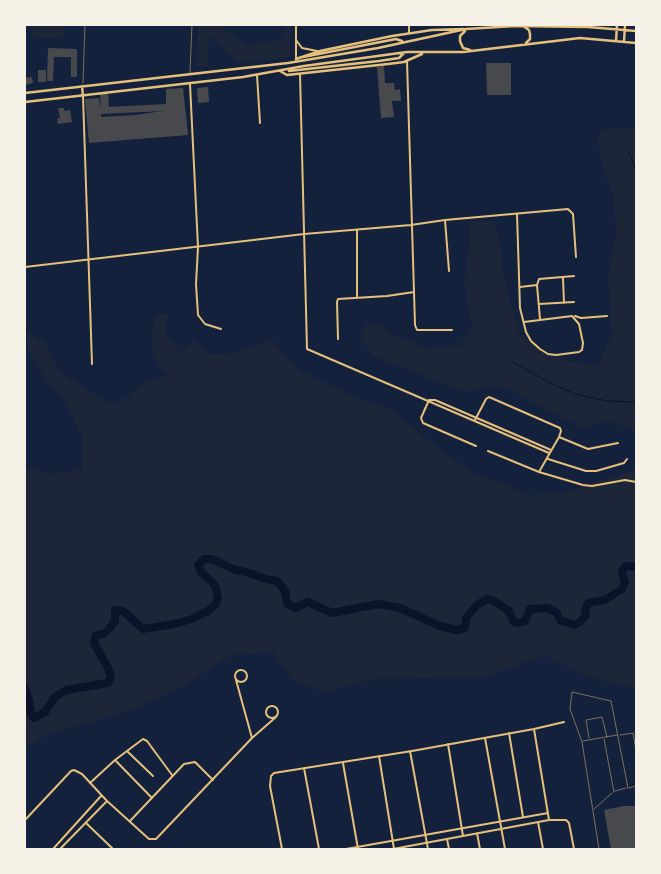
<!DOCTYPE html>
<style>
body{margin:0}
#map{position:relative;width:661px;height:874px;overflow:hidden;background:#14213d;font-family:Manrope,sans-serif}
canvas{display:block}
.frame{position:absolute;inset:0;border:26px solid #f6f1e7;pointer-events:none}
</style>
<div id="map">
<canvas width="661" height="874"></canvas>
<div class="frame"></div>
</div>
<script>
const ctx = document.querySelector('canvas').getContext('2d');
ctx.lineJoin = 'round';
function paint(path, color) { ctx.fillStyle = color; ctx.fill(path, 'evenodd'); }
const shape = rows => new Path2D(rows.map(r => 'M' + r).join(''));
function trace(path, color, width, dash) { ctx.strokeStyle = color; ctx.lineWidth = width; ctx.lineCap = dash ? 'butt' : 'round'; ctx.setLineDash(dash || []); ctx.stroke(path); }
paint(shape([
 [33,25,63,25,63,38,33,38],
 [198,25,224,25,224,29,246,45,284,39,284,25,291,25,290,57,238,63,209,35,208,66,196,67],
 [609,128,636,128,636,430,609,422,582,427,502,386,478,389,463,392,374,356,361,339,365,325,378,325,393,335,428,348,460,346,472,326,464,281,470,244,470,222,494,220,500,240,502,267,519,333,537,347,564,361,598,365,612,334,608,274,616,236,614,198,603,169,598,142,599,132],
 [155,314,169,314,165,332,179,352,187,349,193,340,207,354,227,354,273,341,297,369,360,399,392,410,404,421,472,473,507,484,527,495,558,494,636,470,636,688,616,685,587,676,545,655,486,677,372,679,323,692,292,680,274,653,230,655,186,685,135,709,48,734,25,748,25,467,48,474,82,470,82,438,65,400,45,378,27,347,27,331,45,343,59,371,91,392,114,404,128,396,144,381,167,375,158,365,151,344]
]), '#1d2539');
trace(shape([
 [629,153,636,170],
 [514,363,547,381,575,394,607,401,636,402]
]), '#0b132b', 1);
trace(shape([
 [25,688,29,700,31,714,34,718,45,712,55,697,66,690,108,683,111,677,108,668,94,643,96,635,103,634,108,630,115,621,115,610,123,611,143,629,174,624,192,619,208,611,215,605,218,599,215,585,201,572,198,565,204,559,212,559,235,570,243,571,266,579,277,581,285,591,287,603,295,608,308,602,332,613,378,604,400,608,440,626,457,630,465,628,466,618,477,605,487,599,494,601,509,611,514,622,519,623,525,621,530,609,548,608,557,613,560,620,574,625,580,622,586,615,585,610,588,603,605,600,622,589,625,582,622,572,624,568,626,566,636,567]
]), '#0b132b', 8);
paint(shape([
 [48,48,77,49,77,77,71,77,71,57,54,57,53,81,47,81],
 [486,63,511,63,511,95,487,95],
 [384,66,385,83,394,83,395,90,400,89,401,101,392,101,394,117,381,118,377,67],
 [38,70,46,70,46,82,38,82],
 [32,77,33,83,25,85,25,78],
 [208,87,209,102,198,103,197,88],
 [183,88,188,135,89,143,85,99,99,98,101,110,100,94,108,93,109,107,166,104,166,89],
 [162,111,136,115,101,117,101,114],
 [58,108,64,108,64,111,70,110,72,122,58,124,57,119,60,118],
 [624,806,636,806,636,849,611,849,604,810]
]), '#48494c');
trace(shape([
 [190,73,192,25],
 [83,83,85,25],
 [620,735,633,733,636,750],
 [589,738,586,720,602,717,607,737],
 [604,739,614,792],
 [583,741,617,735],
 [629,788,636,786],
 [615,791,626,788],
 [594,809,612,793],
 [599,849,582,742,570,709,572,692,611,701,628,788]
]), '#e5c07b', 0.5);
trace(shape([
 [296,40,302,48,317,51],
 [296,59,296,25],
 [407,61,415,325,417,330,452,330],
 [300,74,307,349,549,453],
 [257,75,260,123],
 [190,84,198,247,196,284,198,315,205,324,221,329],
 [83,96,92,364],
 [517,214,520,308,526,332,531,341,540,349,548,354,556,355,579,352,582,350,583,343,579,324,572,316,524,322],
 [445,220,449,271],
 [357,230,357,298],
 [25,267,304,234,411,225,445,220,568,209,573,214,576,257],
 [563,278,564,303],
 [520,287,537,285],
 [539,304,574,302],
 [575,316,581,318,607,316],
 [540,319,537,285,539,279,574,276],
 [338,339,337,302,338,299,387,296,414,292],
 [429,400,435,400,551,450],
 [429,400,421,418,423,423,476,446],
 [475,420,486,399,489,397,560,428,561,431,559,437,539,472],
 [559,437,588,449,618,443],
 [488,451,539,472,583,485,592,486,625,480,636,482],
 [548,459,586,471,596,471,624,463,627,459],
 '235 676a6 6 0 1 1 12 0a6 6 0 1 1-12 0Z',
 [236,680,252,738],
 '266 712a6 6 0 1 1 12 0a6 6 0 1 1-12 0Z',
 [534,729,549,820],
 [509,733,523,817],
 [485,738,505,849],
 [448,744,463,836],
 [127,751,153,776],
 [410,751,428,849],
 [379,756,394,849],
 [115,760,152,798],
 [343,763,358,849],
 [304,768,319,849],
 [90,783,115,760,143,739,147,741,172,775],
 [25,820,71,771,74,770,82,774,107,801,149,839,156,839,252,738,276,717],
 [130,821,184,764,195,762,213,780],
 [538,822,543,849],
 [86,823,113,849],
 [477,833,480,849],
 [447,839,449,849],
 [53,849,101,796],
 [60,849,107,801],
 [282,849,270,786,271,776,274,773,412,751,534,729,564,722],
 [346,849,548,813],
 [393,849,549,820,566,820,569,823,574,849]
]), '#e5c07b', 2);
trace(shape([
 [409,33,409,25]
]), '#e5c07b', 2);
trace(shape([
 [523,26,529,30,530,34,530,39,526,43],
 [465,31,460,36,460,41,463,48,470,50],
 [616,41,617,25],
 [624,42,625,25],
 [303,57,396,39,402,41],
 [296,59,320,51,392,36,432,30,464,29],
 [280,71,287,75,388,64,404,62,422,54],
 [289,71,379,61,399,58,404,53],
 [82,86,83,96],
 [25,93,288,63,378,48,466,29,515,26,588,27,636,31],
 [25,102,243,77,304,66,407,52,463,52,580,38,636,43]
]), '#e5c07b', 2.5);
</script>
